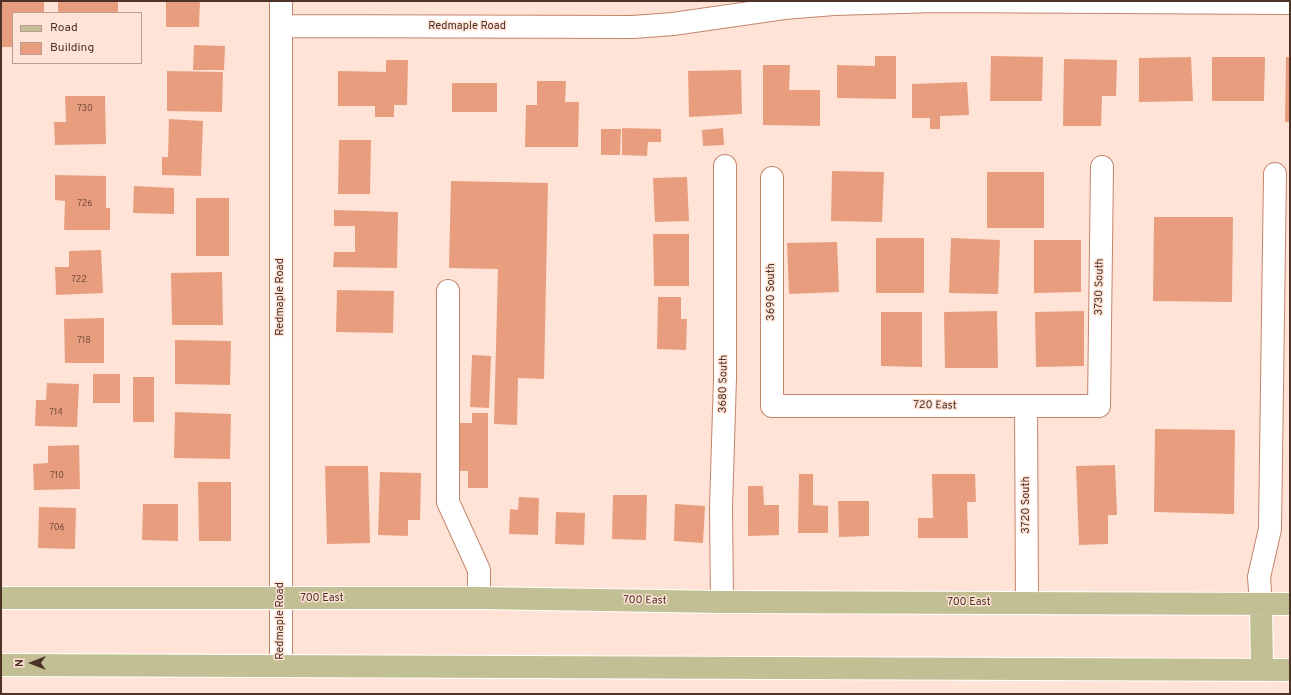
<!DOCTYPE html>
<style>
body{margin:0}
#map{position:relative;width:1291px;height:695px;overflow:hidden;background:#ffe3d7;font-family:Overpass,sans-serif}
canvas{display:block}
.frame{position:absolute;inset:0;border:2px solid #4d3227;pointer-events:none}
.legend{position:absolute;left:12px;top:12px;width:130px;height:52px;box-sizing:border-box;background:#ffe3d7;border:1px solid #b89c91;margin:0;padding:5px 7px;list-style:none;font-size:12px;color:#4d3227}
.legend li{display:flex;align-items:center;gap:8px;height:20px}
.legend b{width:20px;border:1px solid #b89c91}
.north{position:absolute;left:12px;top:643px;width:40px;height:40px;-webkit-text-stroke:3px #ffe3d7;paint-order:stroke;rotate:270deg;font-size:11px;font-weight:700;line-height:16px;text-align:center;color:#4d3227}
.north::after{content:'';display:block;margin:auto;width:14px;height:18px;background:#4d3227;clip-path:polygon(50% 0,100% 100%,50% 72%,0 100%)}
</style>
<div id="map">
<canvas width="1291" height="695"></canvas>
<div class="frame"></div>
<ul class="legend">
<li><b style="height:5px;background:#c2bf94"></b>Road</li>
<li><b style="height:11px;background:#e89e7e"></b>Building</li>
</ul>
<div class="north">N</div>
</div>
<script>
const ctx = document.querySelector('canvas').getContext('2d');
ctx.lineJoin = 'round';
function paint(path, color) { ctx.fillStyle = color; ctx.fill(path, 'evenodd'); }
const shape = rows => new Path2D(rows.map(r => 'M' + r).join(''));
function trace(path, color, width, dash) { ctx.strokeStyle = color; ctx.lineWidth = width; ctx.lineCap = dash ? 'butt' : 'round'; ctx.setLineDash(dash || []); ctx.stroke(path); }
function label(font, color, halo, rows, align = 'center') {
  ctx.font = font + ' Overpass,sans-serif'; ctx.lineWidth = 3; ctx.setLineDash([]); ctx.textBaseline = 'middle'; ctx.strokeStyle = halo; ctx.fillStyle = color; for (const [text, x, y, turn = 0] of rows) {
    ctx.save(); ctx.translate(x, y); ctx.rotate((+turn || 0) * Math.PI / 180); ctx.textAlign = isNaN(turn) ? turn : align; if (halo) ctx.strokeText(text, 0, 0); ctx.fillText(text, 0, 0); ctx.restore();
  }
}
paint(shape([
 [1,1,44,1,44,13,13,13,13,47,1,47],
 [58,1,118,1,118,13,58,13],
 [166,1,200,1,199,27,166,27],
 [194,45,225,46,224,70,193,70],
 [875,56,896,56,896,99,837,98,837,65,875,66],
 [991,56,1043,57,1042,101,990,101],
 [1191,57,1193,101,1139,102,1139,58],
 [1212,57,1265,57,1264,101,1212,101],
 [1286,57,1290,57,1290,122,1285,122],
 [1064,59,1117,60,1116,96,1102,96,1101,126,1063,126],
 [386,60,408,60,407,105,394,105,394,117,375,117,375,106,338,106,338,71,386,72],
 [763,65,790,65,789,90,820,90,820,126,763,125],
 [741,70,742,114,689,117,688,71],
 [167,71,223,72,222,112,167,111],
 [537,81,566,81,565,102,579,102,578,147,525,147,526,105,537,105],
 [967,82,969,115,940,116,940,129,930,129,930,118,912,118,912,84],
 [452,83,497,83,497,112,452,112],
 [65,96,105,96,106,144,55,145,54,122,66,122],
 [169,119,203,121,201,176,162,175,162,157,168,157],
 [622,128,661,129,661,142,648,142,647,156,622,155],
 [723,128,724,145,703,146,702,130],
 [601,129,621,129,620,155,601,155],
 [339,140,371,140,370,194,338,194],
 [832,171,884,172,882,222,831,221],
 [987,172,1044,172,1044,228,987,228],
 [55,175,106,176,106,208,110,208,110,230,64,230,65,201,55,200],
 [687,177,689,221,655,222,653,178],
 [451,181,548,183,544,379,518,378,517,425,494,424,498,269,449,268],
 [134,186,174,188,174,214,133,213],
 [196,198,229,198,229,256,196,256],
 [334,210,398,212,397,268,333,267,334,252,355,252,355,226,334,226],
 [1154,217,1233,217,1232,302,1153,301],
 [653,234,689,234,689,286,654,286],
 [876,238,924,238,924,293,876,293],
 [951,238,1000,240,998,294,949,293],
 [1034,240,1081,240,1081,292,1034,293],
 [837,242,839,292,789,294,787,243],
 [101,250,103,293,56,295,55,267,69,267,69,251],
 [222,272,223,325,172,325,171,273],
 [337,290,394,291,393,333,336,332],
 [658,297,681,297,681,319,687,319,686,350,657,349],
 [997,311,998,368,945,368,944,312],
 [1084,311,1084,366,1036,367,1035,312],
 [881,312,922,312,922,367,881,366],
 [104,318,104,363,65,363,64,319],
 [175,340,231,341,230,385,175,384],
 [472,355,491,356,489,408,470,407],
 [93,374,120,374,120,403,93,403],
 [133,377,154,377,154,422,133,422],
 [47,383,79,384,77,427,35,426,36,400,46,400],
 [175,412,231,414,230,459,174,458],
 [472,413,488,413,488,488,468,488,468,471,454,471,454,423,472,423],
 [1155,429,1235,430,1234,514,1154,512],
 [79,445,80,489,34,490,33,464,48,463,48,446],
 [1115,465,1117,515,1108,515,1108,544,1079,545,1076,466],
 [325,466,368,466,370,543,327,544],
 [380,472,421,473,420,520,408,520,408,536,378,535],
 [799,474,813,474,813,505,828,506,828,533,798,533],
 [932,474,975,474,976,502,967,502,968,538,918,538,918,518,933,518],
 [198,482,231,482,231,541,199,541],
 [748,486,763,486,764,505,779,505,779,535,748,536],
 [613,495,647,495,646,540,612,539],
 [519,497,539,498,538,535,509,534,510,509,518,510],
 [838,501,869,501,869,536,839,537],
 [143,504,178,504,178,541,142,540],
 [675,504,705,506,703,543,674,541],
 [39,507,76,508,75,549,38,548],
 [556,512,585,513,584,545,555,544]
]), '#e89e7e');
const minor = shape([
 [281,26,633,27,673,24,784,8,834,4,936,1,1290,3],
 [772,178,772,406,1099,406,1102,167],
 [448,291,448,502,479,570,479,598],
 [1026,407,1027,603],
 [722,602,721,507,725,378,725,166],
 [1261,604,1259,577,1270,529,1275,174],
 [281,666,281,1]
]);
const major = shape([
 [1,598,479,598,722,602,1290,604],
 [1261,604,1262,669],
 [1,665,1290,670]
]);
trace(minor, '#c3856a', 24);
trace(major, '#fff', 24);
trace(minor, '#fff', 22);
trace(major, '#c2bf94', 22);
label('9px', '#744d3d', null, [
 ["730",85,109],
 ["726",85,204],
 ["722",79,280],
 ["718",84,341],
 ["714",56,413],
 ["710",57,476],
 ["706",57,528]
]);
label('11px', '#4d3227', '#ffe3d7', [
 ["Redmaple Road",467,27],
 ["3730 South",1100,287,-89],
 ["3690 South",772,292,-90],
 ["Redmaple Road",281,297,-90],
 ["3680 South",724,384,-89],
 ["720 East",935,406,1],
 ["3720 South",1027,505,-90],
 ["700 East",322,599],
 ["700 East",645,601,1],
 ["700 East",969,603],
 ["Redmaple Road",281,621,-90]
]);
</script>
